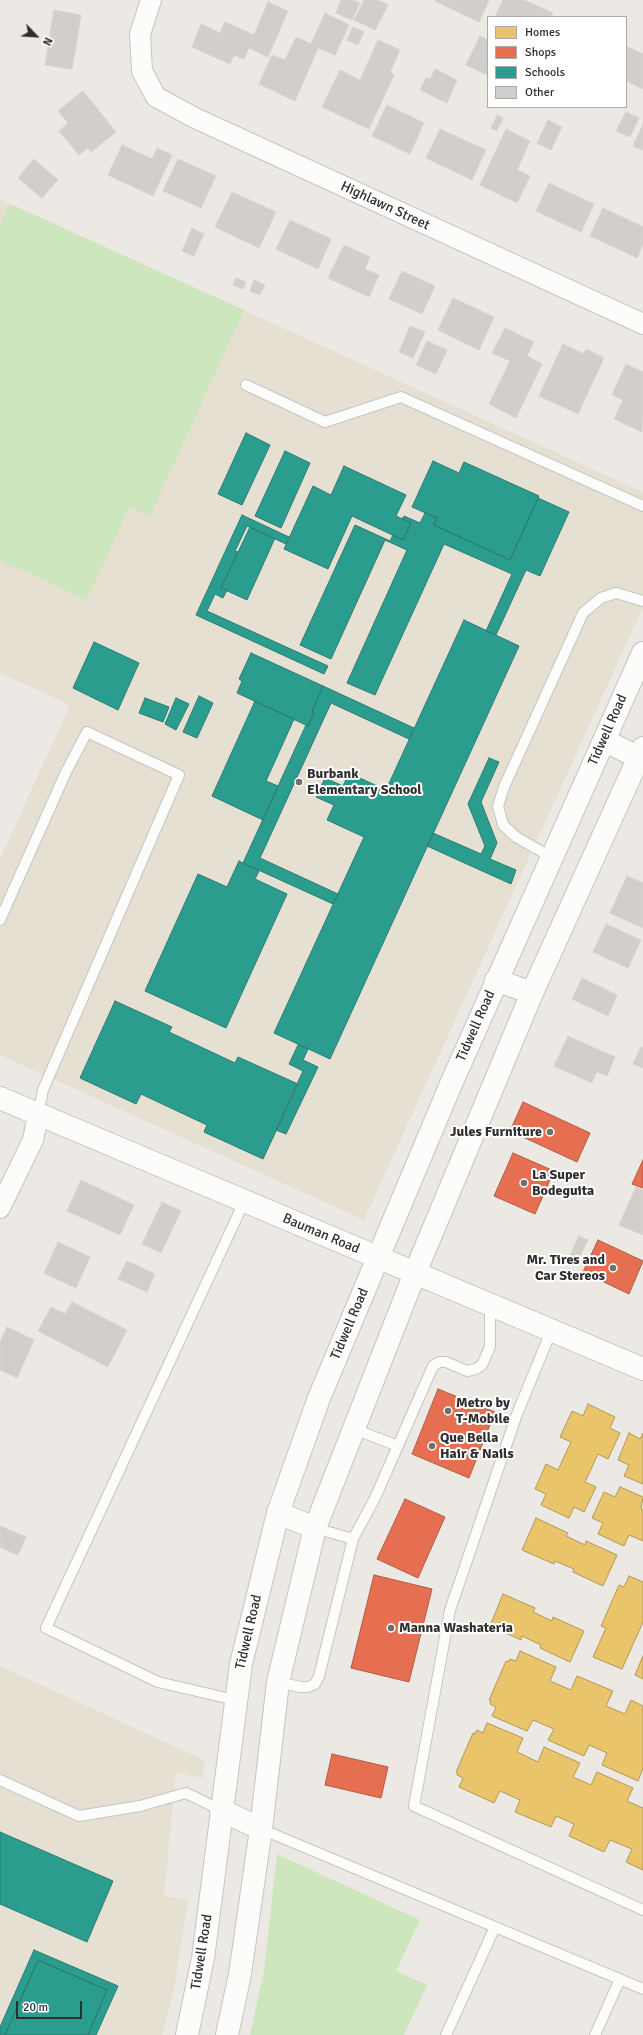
<!DOCTYPE html>
<style>
body{margin:0}
#map{position:relative;width:643px;height:2035px;overflow:hidden;background:#ece8e4;font-family:Signika,sans-serif}
canvas{display:block}
.legend{position:absolute;left:487px;top:16px;width:140px;height:92px;box-sizing:border-box;background:#fff;border:1px solid #ababab;margin:0;padding:5px 7px;list-style:none;font-size:12px;color:#2e2e2e}
.legend li{display:flex;align-items:center;gap:8px;height:20px}
.legend b{width:20px;border:1px solid #ababab}
.north{position:absolute;left:16px;top:16px;width:40px;height:40px;-webkit-text-stroke:3px #fff;paint-order:stroke;rotate:115deg;font-size:11px;font-weight:700;line-height:16px;text-align:center;color:#2e2e2e}
.north::after{content:'';display:block;margin:auto;width:14px;height:18px;background:#2e2e2e;clip-path:polygon(50% 0,100% 100%,50% 72%,0 100%)}
.scale{position:absolute;left:16px;top:2001px;width:66px;height:18px;box-sizing:border-box;border:2px solid #2e2e2e;border-top:0;padding-left:5px;font-size:12px;line-height:14px;white-space:nowrap;color:#2e2e2e;-webkit-text-stroke:3px #fff;paint-order:stroke}
</style>
<div id="map">
<canvas width="643" height="2035"></canvas>
<ul class="legend">
<li><b style="height:11px;background:#e9c46a"></b>Homes</li>
<li><b style="height:11px;background:#e76f51"></b>Shops</li>
<li><b style="height:11px;background:#2a9d8f"></b>Schools</li>
<li><b style="height:11px;background:#d1cecb"></b>Other</li>
</ul>
<div class="north">N</div>
<div class="scale">20 m</div>
</div>
<script>
const ctx = document.querySelector('canvas').getContext('2d');
ctx.lineJoin = 'round';
function paint(path, color) { ctx.fillStyle = color; ctx.fill(path, 'evenodd'); }
const shape = rows => new Path2D(rows.map(r => 'M' + r).join(''));
function trace(path, color, width, dash) { ctx.strokeStyle = color; ctx.lineWidth = width; ctx.lineCap = dash ? 'butt' : 'round'; ctx.setLineDash(dash || []); ctx.stroke(path); }
function label(font, color, halo, rows, align = 'center') {
  ctx.font = font + ' Signika,sans-serif'; ctx.lineWidth = 4; ctx.setLineDash([]); ctx.textBaseline = 'middle'; ctx.strokeStyle = halo; ctx.fillStyle = color; for (const [text, x, y, turn = 0] of rows) {
    ctx.save(); ctx.translate(x, y); ctx.rotate((+turn || 0) * Math.PI / 180); ctx.textAlign = isNaN(turn) ? turn : align; if (halo) ctx.strokeText(text, 0, 0); ctx.fillText(text, 0, 0); ctx.restore();
  }
}
paint(shape([
 [0,199,643,492,643,607,364,1220,0,1055,0,859,70,705,0,673],
 [0,1666,204,1760,203,1778,176,1773,164,1896,188,1900,174,1989,162,2035,0,2035]
]), '#e6e0d3');
paint(shape([
 [10,204,244,310,150,516,129,507,87,600,0,560,0,225],
 [277,1854,420,1920,396,1971,427,1985,404,2035,250,2035,264,1971]
]), '#cee6be');
const homes = shape([
 [588,1404,615,1417,610,1428,620,1433,608,1459,598,1454,585,1482,596,1487,584,1512,574,1507,569,1518,541,1505,546,1494,535,1489,546,1464,558,1470,571,1442,560,1437,572,1411,583,1416,588,1404],
 [629,1433,640,1439,643,1433,643,1484,624,1476,629,1465,618,1460,629,1433],
 [620,1487,643,1497,641,1509,643,1510,643,1541,629,1535,624,1546,598,1534,603,1523,592,1518,604,1492,615,1497,620,1487],
 [536,1518,568,1533,566,1536,585,1545,586,1541,617,1555,603,1586,573,1572,574,1569,555,1561,554,1564,522,1550,536,1518],
 [629,1576,643,1582,643,1622,622,1669,593,1657,606,1628,601,1626,619,1585,624,1587,629,1576],
 [503,1594,535,1608,533,1612,552,1621,553,1617,584,1631,570,1662,540,1648,541,1645,522,1636,521,1640,490,1626,503,1594],
 [520,1651,556,1667,550,1681,571,1690,577,1676,613,1691,606,1706,625,1714,631,1700,643,1706,643,1768,638,1781,602,1765,607,1753,589,1745,584,1756,548,1740,554,1729,533,1720,527,1731,492,1716,496,1707,490,1704,491,1701,489,1700,506,1661,508,1662,510,1659,516,1661,520,1651],
 [643,1656,643,1679,635,1675,643,1656],
 [487,1723,523,1738,517,1752,538,1762,544,1747,580,1763,573,1777,591,1785,597,1772,633,1788,627,1801,643,1808,643,1870,626,1862,632,1849,610,1840,604,1852,569,1836,574,1824,556,1816,551,1827,515,1812,520,1800,500,1791,494,1803,459,1787,463,1778,457,1775,458,1773,456,1772,473,1733,475,1734,477,1730,483,1733,487,1723]
]);
paint(homes, '#e9c46a');
trace(homes, '#b19758', 1);
const shops = shape([
 [523,1102,590,1133,577,1162,510,1131,523,1102],
 [513,1153,554,1171,535,1214,494,1196,513,1153],
 [643,1160,643,1188,632,1184,643,1160],
 [598,1240,643,1261,629,1294,583,1272,598,1240],
 [438,1389,495,1412,469,1478,412,1454,438,1389],
 [405,1499,445,1517,418,1578,377,1559,405,1499],
 [374,1575,432,1589,409,1682,351,1668,374,1575],
 [332,1754,388,1767,381,1798,325,1785,332,1754]
]);
paint(shops, '#e76f51');
trace(shops, '#b05c46', 1);
const schools = shape([
 [246,433,270,445,242,505,218,494,246,433],
 [285,451,310,463,281,528,255,516,285,451],
 [433,461,459,473,464,462,539,496,510,560,434,525,437,518,412,507,433,461],
 [344,466,406,495,396,516,411,523,403,540,352,516,328,569,284,549,313,486,331,495,344,466],
 [538,498,569,512,540,576,526,570,496,635,486,631,512,574,444,544,375,695,347,683,407,550,385,540,331,659,300,645,355,525,390,541,393,535,403,540,411,523,402,519,404,516,420,523,425,513,437,518,434,525,510,560,538,498],
 [242,515,289,537,286,544,247,526,235,551,238,552,221,588,227,590,223,598,215,594,207,611,328,666,324,674,196,615,242,515],
 [250,527,275,538,247,600,221,588,250,527],
 [464,620,519,646,330,1059,274,1033,364,837,327,820,334,805,316,797,325,778,343,786,349,773,386,790,464,620],
 [94,642,139,663,118,710,73,688,94,642],
 [251,653,323,686,312,711,314,712,308,726,237,693,242,681,239,679,251,653],
 [323,686,414,728,409,739,331,703,260,858,338,894,333,904,243,863,306,725,308,726,314,712,312,711,323,686],
 [199,696,213,703,197,738,183,732,199,696],
 [145,698,169,707,163,722,139,713,145,698],
 [176,698,189,704,176,730,165,724,176,698],
 [255,701,294,719,266,781,278,786,263,820,212,796,255,701],
 [489,758,499,762,481,802,497,843,490,859,516,870,511,884,427,846,433,833,481,854,485,846,468,804,489,758],
 [239,861,259,871,255,879,287,894,226,1028,145,991,198,874,227,887,239,861],
 [115,1001,172,1027,169,1032,235,1063,238,1057,298,1084,263,1159,204,1132,207,1125,141,1094,136,1104,80,1078,115,1001],
 [298,1045,308,1049,303,1060,318,1067,286,1134,276,1130,303,1071,289,1064,298,1045],
 [0,1832,113,1881,87,1942,0,1904,0,1832],
 [34,1950,118,1986,96,2035,88,2035,107,1990,38,1960,5,2035,0,2035,0,2027,34,1950],
 [38,1960,107,1990,88,2035,5,2035,38,1960]
]);
paint(schools, '#2a9d8f');
trace(schools, '#2b7c72', 1);
const building = shape([
 [341,0,352,0,360,3,352,20,336,13,341,0],
 [364,0,378,0,388,5,375,30,354,20,364,0],
 [436,0,489,0,479,22,435,1,436,0],
 [503,0,524,0,553,13,551,17,495,17,503,0],
 [268,2,288,11,268,57,249,48,244,59,234,55,230,64,192,47,201,24,220,33,225,22,254,35,268,2],
 [54,10,81,15,72,69,45,65,54,10],
 [325,13,349,25,335,55,318,48,295,101,259,84,272,55,285,60,296,37,311,44,325,13],
 [353,27,364,32,358,45,347,40,353,27],
 [480,36,488,40,487,75,466,65,480,36],
 [378,40,400,50,390,72,394,75,369,129,322,107,340,70,360,80,378,40],
 [626,46,643,54,643,89,626,81,626,46],
 [435,69,457,80,447,103,420,90,426,78,430,79,435,69],
 [83,91,116,132,91,152,88,148,79,155,59,131,68,123,58,111,83,91],
 [387,105,424,123,410,154,372,136,387,105],
 [626,112,639,118,630,137,616,131,626,112],
 [497,115,503,118,497,131,491,128,497,115],
 [548,120,562,127,551,150,537,143,548,120],
 [643,124,643,150,633,146,643,124],
 [440,129,486,150,472,180,426,158,440,129],
 [506,129,530,141,517,170,530,176,517,203,480,185,506,129],
 [122,145,152,159,157,148,172,155,153,196,108,175,122,145],
 [34,159,58,180,42,198,18,178,34,159],
 [178,159,216,176,201,208,163,191,178,159],
 [549,183,594,204,581,232,536,211,549,183],
 [232,192,276,212,259,248,215,227,232,192],
 [603,208,643,227,643,244,637,258,590,236,603,208],
 [290,220,331,239,318,269,276,249,290,220],
 [192,228,204,234,194,256,182,251,192,228],
 [344,245,370,257,365,269,379,275,369,297,328,278,344,245],
 [402,271,435,286,422,314,389,299,402,271],
 [236,278,246,282,243,289,233,285,236,278],
 [254,280,265,285,260,295,250,291,254,280],
 [453,298,494,317,479,350,438,330,453,298],
 [410,326,425,332,413,358,399,352,410,326],
 [505,328,534,342,527,356,542,364,516,418,489,404,510,361,492,353,505,328],
 [427,341,447,350,436,374,416,365,427,341],
 [563,344,584,354,586,349,604,358,578,414,539,396,563,344],
 [626,364,643,372,642,432,614,419,623,400,612,395,626,364],
 [627,876,643,883,643,928,610,913,627,876],
 [606,924,641,940,628,968,593,952,606,924],
 [582,978,617,995,608,1016,572,999,582,978],
 [568,1036,615,1057,607,1076,597,1072,592,1083,554,1066,568,1036],
 [641,1047,643,1048,643,1068,633,1064,641,1047],
 [81,1180,134,1205,120,1235,67,1211,81,1180],
 [636,1187,643,1190,643,1235,619,1225,636,1187],
 [162,1202,181,1211,161,1253,142,1244,162,1202],
 [579,1236,588,1240,577,1263,568,1259,579,1236],
 [58,1242,90,1257,76,1288,44,1273,58,1242],
 [127,1261,155,1274,147,1292,118,1279,127,1261],
 [72,1302,127,1330,108,1367,38,1331,51,1307,65,1314,72,1302],
 [7,1327,34,1340,17,1378,0,1370,0,1342,7,1327],
 [0,1526,26,1537,18,1555,0,1547,0,1526]
]);
paint(building, '#d1cecb');
trace(building, '#d7d4d0', 1);
const lane = shape([
 [246,385,325,422,401,397,643,506],
 [551,857,516,837,503,825,498,806,504,787,583,613,601,598,616,593,643,601],
 [0,920,66,772,87,732,179,775,43,1090,38,1115],
 [552,1329,517,1414,450,1610,414,1806,643,1910],
 [354,1429,398,1446],
 [315,1528,353,1539],
 [278,1682,300,1687,308,1687,315,1684,319,1676,353,1539,375,1498,433,1366,439,1362,446,1362,467,1371,476,1369,482,1365,490,1347,490,1304],
 [235,1700,158,1682,46,1628,244,1202],
 [0,1780,79,1816,140,1806,186,1793,221,1810],
 [261,1829,643,1989],
 [446,2035,495,1927],
 [595,2035,620,1979]
]);
const street = shape([
 [151,0,140,34,142,71,156,97,195,118,643,324],
 [0,1208,33,1140,38,1115]
]);
const secondary = shape([
 [604,740,639,758],
 [496,980,532,993],
 [0,1098,643,1369],
 [278,1513,315,1528],
 [221,1810,261,1829],
 [187,2035,203,1958,241,1664,278,1513,319,1398,451,1084,643,653],
 [227,2035,240,1974,261,1829,278,1682,315,1528,415,1273,532,993,643,748]
]);
trace(lane, '#c5c4c5', 12);
trace(street, '#c5c4c5', 22);
trace(secondary, '#c5c4c5', 24);
trace(lane, '#fcfcfb', 10);
trace(street, '#fcfcfb', 20);
trace(secondary, '#fcfcfb', 22);
for (const [x, y, r, color] of [
 [299,782,4,"#706f6e"],
 [550,1132,4,"#706f6e"],
 [524,1183,4,"#706f6e"],
 [613,1268,4,"#706f6e"],
 [448,1411,4,"#706f6e"],
 [432,1446,4,"#706f6e"],
 [391,1628,4,"#706f6e"]
]) { const dot = new Path2D(); dot.arc(x, y, r, 0, 2 * Math.PI); ctx.fillStyle = color; ctx.fill(dot); trace(dot, '#fff', 1.5); }
label('14px', '#2e2e2e', '#fff', [
 ["Highlawn Street",385,206,25],
 ["Tidwell Road",608,730,-66],
 ["Tidwell Road",476,1026,-66],
 ["Bauman Road",321,1234,23],
 ["Tidwell Road",350,1324,-67],
 ["Tidwell Road",249,1632,-77],
 ["Tidwell Road",202,1952,-81]
]);
label('bold 14px', '#2e2e2e', '#fff', [
 ["Burbank",307,774],
 ["Elementary School",307,790],
 ["Jules Furniture",542,1132,"right"],
 ["La Super",532,1175],
 ["Bodeguita",532,1191],
 ["Mr. Tires and",605,1260,"right"],
 ["Car Stereos",605,1276,"right"],
 ["Metro by",456,1403],
 ["T-Mobile",456,1419],
 ["Que Bella",440,1438],
 ["Hair & Nails",440,1454],
 ["Manna Washateria",399,1628]
], 'left');
</script>
